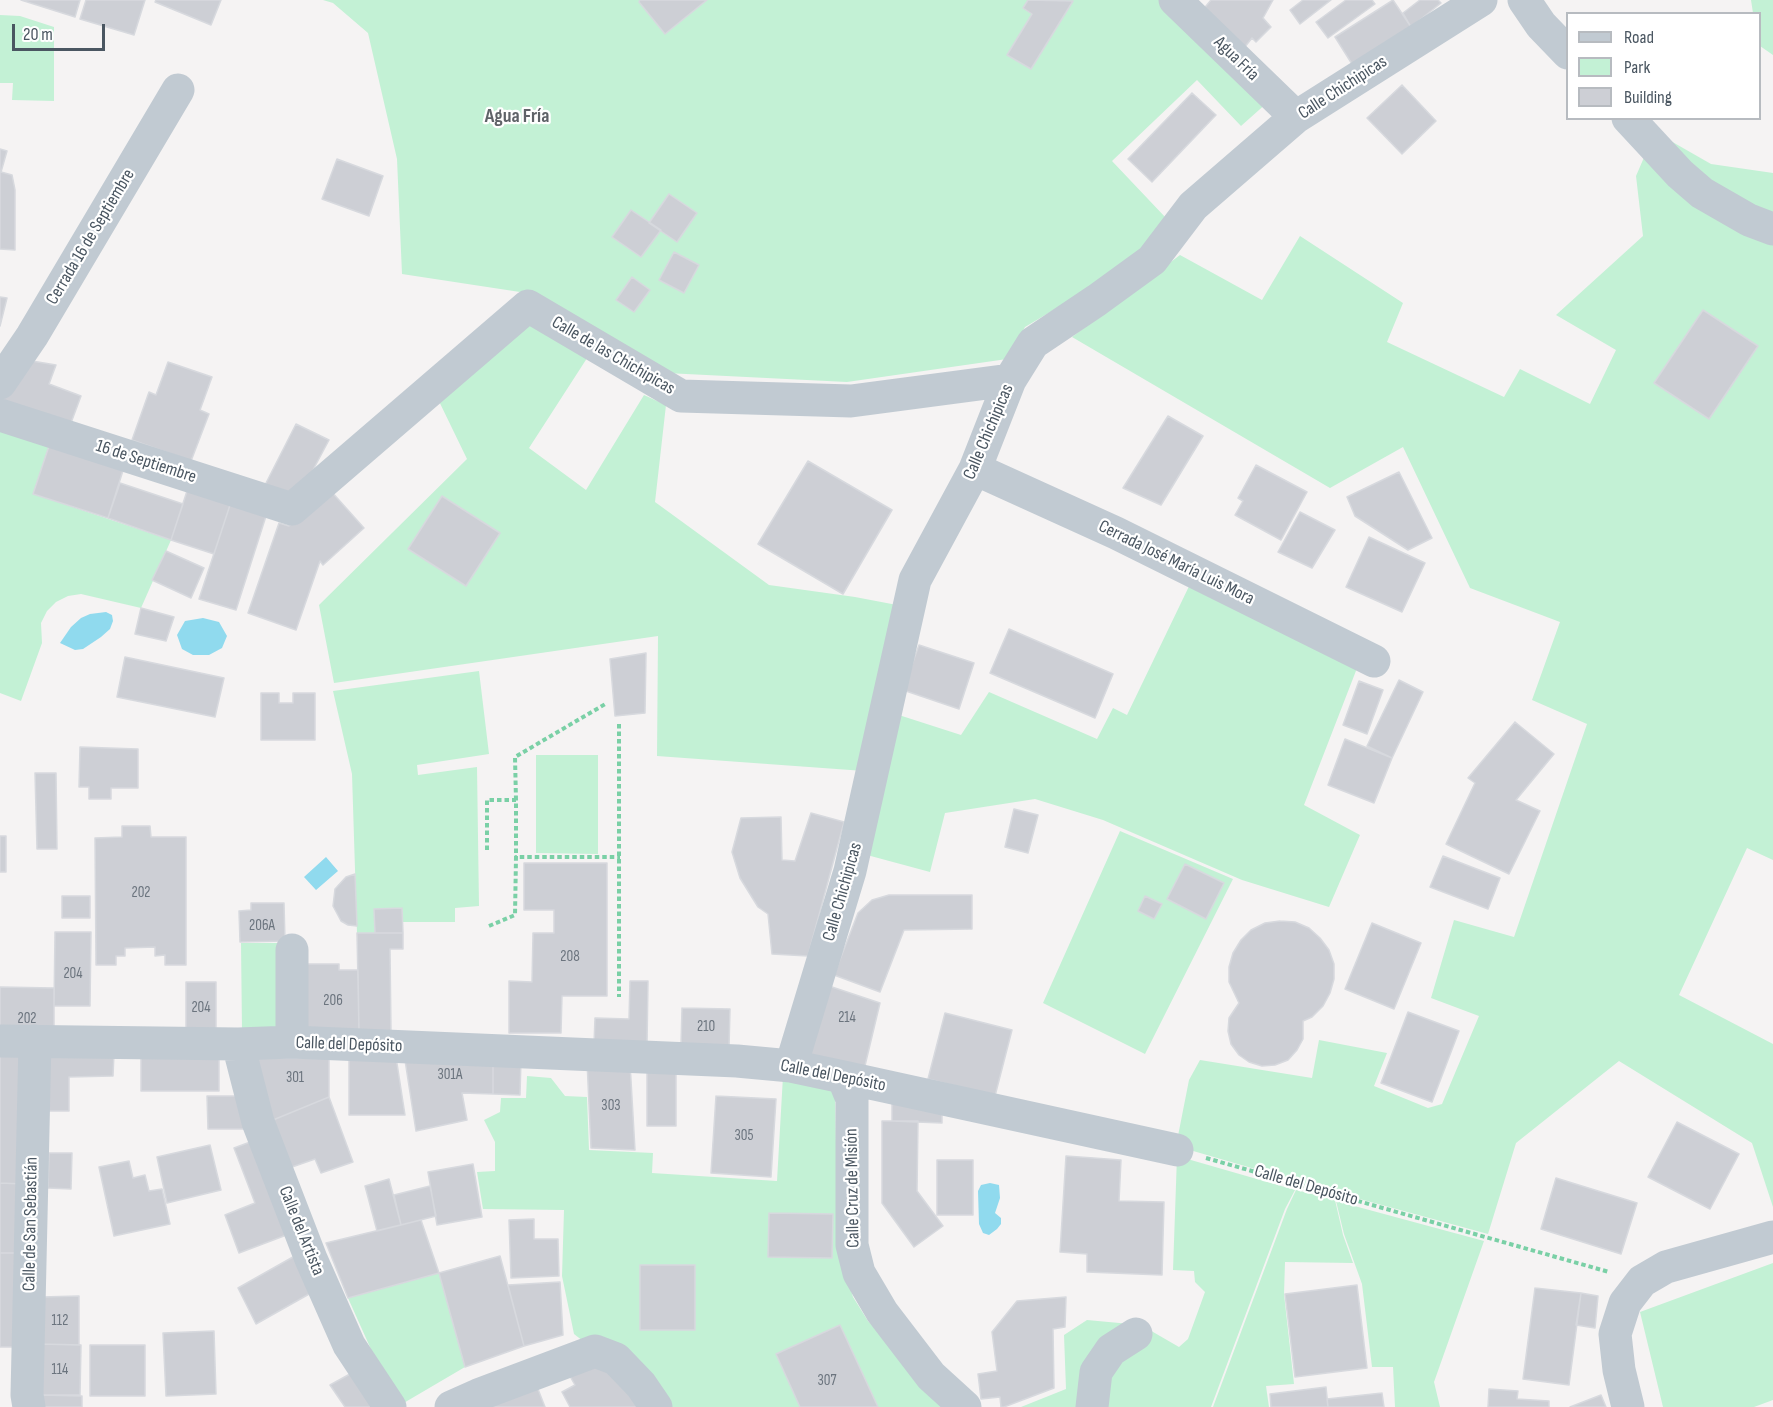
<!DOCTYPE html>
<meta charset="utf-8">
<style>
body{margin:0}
#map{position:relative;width:1773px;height:1407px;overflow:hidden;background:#f5f3f3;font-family:"Sofia Sans Condensed",sans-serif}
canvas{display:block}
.legend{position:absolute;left:1566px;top:12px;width:195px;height:108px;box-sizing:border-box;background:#fff;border:2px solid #b7bbc0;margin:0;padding:8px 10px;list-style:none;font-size:18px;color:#4a5661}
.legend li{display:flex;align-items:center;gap:12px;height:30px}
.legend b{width:30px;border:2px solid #b7bbc0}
.scale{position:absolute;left:12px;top:24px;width:93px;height:27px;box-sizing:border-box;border:3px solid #4a5661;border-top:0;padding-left:8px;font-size:18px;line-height:21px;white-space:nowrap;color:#4a5661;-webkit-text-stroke:4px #fff;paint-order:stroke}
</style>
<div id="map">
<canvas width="1773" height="1407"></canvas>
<ul class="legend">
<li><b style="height:8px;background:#c1cad2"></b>Road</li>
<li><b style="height:16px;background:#c3f1d5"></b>Park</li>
<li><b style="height:16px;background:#cdcfd5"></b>Building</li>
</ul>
<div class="scale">20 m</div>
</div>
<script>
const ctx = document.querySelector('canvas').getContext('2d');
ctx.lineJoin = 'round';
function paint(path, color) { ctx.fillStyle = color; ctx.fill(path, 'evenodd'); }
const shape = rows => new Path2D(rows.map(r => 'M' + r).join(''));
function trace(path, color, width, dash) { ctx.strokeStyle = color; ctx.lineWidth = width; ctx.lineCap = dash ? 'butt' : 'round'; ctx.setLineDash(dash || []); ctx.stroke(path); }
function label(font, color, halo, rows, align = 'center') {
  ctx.font = font + ' "Sofia Sans Condensed",sans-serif'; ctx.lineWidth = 4.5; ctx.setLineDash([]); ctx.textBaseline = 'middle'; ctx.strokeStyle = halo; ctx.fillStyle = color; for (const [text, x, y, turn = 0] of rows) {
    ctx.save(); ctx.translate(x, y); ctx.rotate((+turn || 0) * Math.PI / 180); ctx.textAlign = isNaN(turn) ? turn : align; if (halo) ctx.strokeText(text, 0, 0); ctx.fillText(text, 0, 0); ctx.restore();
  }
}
paint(shape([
 [323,0,1160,0,1268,102,1241,126,1197,80,1112,161,1166,218,1146,245,1094,286,1025,327,1007,359,847,382,666,373,520,292,402,274,397,159,368,33,333,3],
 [1751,0,1773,0,1773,55,1760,46,1760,14,1753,13],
 [0,15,20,16,54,27,54,101,12,100,13,83,0,83],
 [1655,132,1711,164,1773,173,1773,860,1747,848,1679,995,1773,1044,1773,1207,1752,1143,1619,1061,1516,1143,1488,1234,1334,1192,1176,1146,1189,1080,1200,1060,1312,1078,1319,1040,1387,1053,1374,1086,1428,1108,1442,1104,1479,1016,1431,998,1454,920,1514,937,1587,724,1532,700,1560,622,1470,588,1403,447,1330,488,1072,337,1180,255,1262,300,1300,236,1403,303,1387,342,1504,397,1520,369,1590,404,1616,350,1556,315,1643,236,1636,176],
 [1758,346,1709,419,1654,383],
 [525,315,591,352,529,448,586,490,644,395,666,405,655,502,769,585,855,597,897,605,874,707,961,735,989,692,1097,739,1113,708,1127,715,1193,578,1359,663,1304,805,1360,835,1329,907,1242,880,1103,820,1035,799,945,813,930,872,867,855,878,772,657,756,658,636,334,683,319,605,467,459,435,393],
 [0,425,52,437,34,494,171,540,141,608,81,594,68,596,56,602,47,611,41,623,42,643,21,701,0,693],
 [479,671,489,754,417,765,418,775,477,767,479,906,455,908,455,922,403,922,402,909,375,909,375,933,357,933,352,774,333,691],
 [536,755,598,755,598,854,536,853],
 [1120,831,1233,879,1145,1054,1043,1003],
 [241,943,283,943,283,1030,242,1031],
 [527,1076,551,1078,565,1096,587,1097,589,1150,653,1153,652,1173,777,1181,783,1076,835,1090,838,1247,853,1297,868,1321,946,1407,639,1407,606,1359,574,1334,562,1276,564,1210,483,1209,477,1172,495,1171,495,1142,484,1120,500,1112,501,1098,526,1098],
 [1177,1156,1295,1190,1285,1209,1211,1407,1021,1407,1066,1389,1064,1335,1087,1320,1141,1325,1179,1347,1188,1339,1205,1292,1195,1282,1194,1271,1173,1270],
 [1296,1190,1335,1200,1343,1235,1353,1263,1285,1262,1284,1294,1294,1384,1266,1386,1269,1407,1213,1407,1287,1209],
 [1336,1201,1484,1241,1434,1382,1440,1407,1395,1407,1393,1367,1372,1367,1362,1284,1344,1234],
 [1773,1263,1773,1400,1754,1407,1663,1407,1640,1312],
 [439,1273,465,1367,402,1404,387,1385,348,1298]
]), '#c3f1d5');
paint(shape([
 [106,612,112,615,113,621,110,629,101,637,83,649,75,650,60,643,71,627,81,618,90,614],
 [203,618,219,622,227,636,222,648,209,655,193,655,182,649,177,635,185,621],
 [326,857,338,871,316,890,304,877],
 [990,1183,999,1185,1000,1198,995,1213,1001,1218,1001,1224,997,1229,989,1235,983,1233,979,1224,978,1191,981,1185]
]), '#90daee');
const building = shape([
 [21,0,80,0,75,17,21,0],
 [86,0,145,0,134,35,80,19,86,0],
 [156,0,221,0,211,25,155,2,156,0],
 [640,0,707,0,665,34,639,2,640,0],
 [1028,0,1073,1,1031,69,1007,55,1032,14,1023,8,1028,0],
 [1211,0,1273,0,1263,18,1271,27,1256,42,1252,38,1244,48,1201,12,1211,0],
 [1303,0,1331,0,1300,24,1290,10,1303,0],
 [1346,0,1372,0,1375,4,1328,38,1316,22,1346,0],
 [1393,0,1411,27,1352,64,1335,37,1393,0],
 [1420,0,1438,0,1441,3,1411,27,1403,13,1420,0],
 [1402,85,1436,121,1402,154,1367,118,1402,85],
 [1192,93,1216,115,1152,182,1128,159,1192,93],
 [0,149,7,151,1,172,12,175,15,190,15,250,0,249,0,149],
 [337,159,383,176,369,216,322,199,337,159],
 [669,194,697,213,677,242,649,223,669,194],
 [631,210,661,230,641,257,612,237,631,210],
 [674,252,699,265,684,293,659,280,674,252],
 [632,277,650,290,634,312,616,300,632,277],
 [0,297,7,298,0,326,0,297],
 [1703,310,1758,346,1709,419,1654,383,1703,310],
 [26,360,56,365,49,384,81,396,68,431,0,406,0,395,26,360],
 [168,362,212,377,200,410,209,414,191,461,132,440,149,392,156,395,168,362],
 [1168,416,1203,436,1161,505,1123,488,1168,416],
 [296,424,329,440,297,500,264,487,296,424],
 [52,437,126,461,108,518,33,494,52,437],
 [808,461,892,510,843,594,758,544,808,461],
 [1256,465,1307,492,1281,540,1235,515,1243,501,1238,498,1256,465],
 [1399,472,1432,538,1408,550,1355,516,1347,497,1399,472],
 [120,483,183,504,171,540,108,518,120,483],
 [188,488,231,502,214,554,171,540,188,488],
 [330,490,364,528,323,565,320,561,296,630,248,613,279,523,289,526,330,490],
 [442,496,500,533,466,586,408,549,442,496],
 [231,502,267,513,236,610,199,599,231,502],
 [1300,512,1335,530,1312,568,1278,552,1300,512],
 [1369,537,1425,563,1402,612,1346,587,1369,537],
 [166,551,204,568,191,598,152,580,166,551],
 [141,608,174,617,166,641,135,634,141,608],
 [1009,629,1113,674,1095,718,990,673,1009,629],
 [919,645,974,663,959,709,903,690,919,645],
 [646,653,645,713,615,716,610,659,646,653],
 [125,657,224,678,215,717,117,697,125,657],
 [1399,680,1423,692,1392,758,1367,746,1399,680],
 [1359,681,1383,690,1367,734,1343,725,1359,681],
 [261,693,279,693,279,703,293,703,293,693,315,693,315,740,261,740,261,693],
 [1515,722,1554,754,1516,800,1540,811,1509,874,1446,844,1475,783,1468,778,1515,722],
 [1345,739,1392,758,1374,803,1328,785,1345,739],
 [80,747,138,749,138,788,111,788,111,799,89,799,89,787,79,787,80,747],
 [35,773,56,773,57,849,37,849,35,773],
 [1014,809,1038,815,1028,853,1005,847,1014,809],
 [811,813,844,822,808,956,772,954,768,914,758,907,740,878,732,852,741,818,781,817,782,860,795,861,811,813],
 [122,826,150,826,151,837,186,837,186,965,165,965,165,955,155,956,155,947,125,948,125,956,116,956,116,965,96,965,95,838,122,837,122,826],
 [0,836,6,836,6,872,0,872,0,836],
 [1443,856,1500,878,1488,909,1430,887,1443,856],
 [524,863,607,863,607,996,562,996,561,1033,509,1033,509,981,532,982,533,933,554,933,554,910,524,910,524,863],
 [1185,864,1224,883,1206,919,1167,899,1185,864],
 [355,874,357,926,348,925,341,921,333,906,335,889,346,877,355,874],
 [889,895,972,895,972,929,904,930,880,992,834,975,858,913,872,900,889,895],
 [62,896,90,896,90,918,62,918,62,896],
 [1145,896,1162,904,1154,919,1138,911,1145,896],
 [251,903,284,903,285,941,240,942,239,911,251,910,251,903],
 [402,908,403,933,375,933,374,909,402,908],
 [1280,921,1295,922,1309,928,1320,938,1329,950,1334,964,1334,979,1330,993,1323,1006,1312,1017,1303,1021,1303,1039,1297,1050,1288,1060,1275,1065,1262,1066,1249,1062,1239,1055,1231,1044,1228,1031,1229,1018,1239,1003,1229,982,1229,967,1233,953,1241,940,1251,930,1265,923,1280,921],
 [1372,923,1421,943,1394,1009,1345,989,1372,923],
 [55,932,91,932,90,1006,54,1006,55,932],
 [357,933,403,933,403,949,390,949,391,1032,359,1031,357,933],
 [307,964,339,964,339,970,358,970,359,1031,307,1031,307,964],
 [630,981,648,981,647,1045,594,1044,595,1018,629,1019,630,981],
 [186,982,216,982,216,1034,186,1034,186,982],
 [829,986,880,1003,863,1074,805,1064,829,986],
 [0,987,54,988,54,1034,0,1033,0,987],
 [682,1008,730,1009,729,1048,681,1045,682,1008],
 [1408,1012,1459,1031,1432,1102,1381,1083,1408,1012],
 [945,1013,1012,1030,995,1096,928,1079,945,1013],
 [0,1048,26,1048,23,1184,0,1183,0,1048],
 [114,1053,113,1076,69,1077,69,1111,49,1111,49,1054,114,1053],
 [141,1053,219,1053,219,1091,141,1091,141,1053],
 [404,1054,493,1058,493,1094,462,1093,467,1120,416,1131,404,1054],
 [349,1057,396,1057,405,1115,349,1115,349,1057],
 [254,1058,329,1058,329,1097,273,1120,254,1058],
 [493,1058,521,1059,520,1095,493,1094,493,1058],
 [587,1061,630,1063,635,1150,591,1148,587,1061],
 [647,1065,676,1066,676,1126,647,1126,647,1065],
 [207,1096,244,1096,245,1129,208,1129,207,1096],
 [716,1096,776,1099,771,1177,711,1173,716,1096],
 [329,1097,353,1162,321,1173,315,1159,292,1167,273,1120,329,1097],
 [892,1097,942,1104,942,1123,892,1121,892,1097],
 [882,1121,918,1121,917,1191,943,1226,914,1247,882,1203,882,1121],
 [1677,1122,1739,1154,1710,1209,1648,1177,1677,1122],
 [261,1138,297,1231,239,1253,225,1215,255,1203,234,1148,261,1138],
 [210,1145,221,1190,167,1203,157,1157,210,1145],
 [49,1153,72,1153,71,1189,48,1188,49,1153],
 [1066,1156,1121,1160,1119,1201,1164,1202,1162,1275,1087,1272,1087,1254,1060,1252,1066,1156],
 [937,1160,973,1160,973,1215,937,1215,937,1160],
 [129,1161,133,1178,145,1175,149,1191,162,1189,170,1224,114,1236,99,1167,129,1161],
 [473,1164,482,1217,437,1225,428,1172,473,1164],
 [1556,1178,1637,1203,1621,1254,1541,1229,1556,1178],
 [389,1179,401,1225,377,1231,365,1186,389,1179],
 [0,1183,23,1184,25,1253,0,1253,0,1183],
 [430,1186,436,1216,401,1225,394,1195,430,1186],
 [769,1213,833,1214,832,1258,768,1257,769,1213],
 [534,1219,534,1239,558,1239,559,1276,511,1278,509,1220,534,1219],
 [421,1220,439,1273,348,1298,326,1243,421,1220],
 [0,1253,25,1253,13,1347,0,1347,0,1253],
 [300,1253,318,1289,256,1324,238,1288,300,1253],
 [500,1256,524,1346,465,1367,439,1273,500,1256],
 [640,1265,695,1265,695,1330,640,1330,640,1265],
 [560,1282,563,1335,524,1346,508,1285,560,1282],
 [1357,1285,1367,1368,1295,1377,1285,1294,1357,1285],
 [1535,1288,1581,1293,1569,1385,1523,1379,1535,1288],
 [1581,1293,1598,1296,1595,1328,1576,1325,1581,1293],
 [79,1296,79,1345,41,1344,41,1297,79,1296],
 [1066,1297,1065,1327,1053,1329,1054,1388,1004,1407,1001,1407,1000,1397,981,1399,978,1374,997,1371,992,1332,1017,1301,1066,1297],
 [840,1325,878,1407,800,1407,776,1354,840,1325],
 [214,1331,216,1394,166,1396,163,1333,214,1331],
 [41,1344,81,1345,80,1395,40,1395,41,1344],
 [90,1345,145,1345,145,1396,90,1396,90,1345],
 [606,1359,639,1407,570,1407,562,1392,575,1385,567,1371,606,1359],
 [359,1369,381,1407,345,1407,330,1385,359,1369],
 [536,1384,545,1407,491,1407,536,1384],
 [1326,1387,1328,1407,1271,1407,1270,1394,1326,1387],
 [1489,1389,1518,1391,1517,1399,1549,1401,1549,1407,1488,1407,1489,1389],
 [1382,1393,1384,1407,1328,1407,1327,1399,1382,1393],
 [40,1395,82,1396,82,1407,40,1407,40,1395],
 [1601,1395,1606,1407,1570,1407,1601,1395]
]);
paint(building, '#cdcfd5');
trace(building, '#d7d9de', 1.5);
trace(shape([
 [619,724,619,997],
 [516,800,515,757,607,703],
 [487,850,487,800,516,800,516,857],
 [489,926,515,915,516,857,620,857],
 [1206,1158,1609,1272]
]), '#7ad0a6', 4, [4.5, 3]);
trace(shape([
 [1175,0,1296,117],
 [1524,0,1541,25,1568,53],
 [1628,118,1680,174,1702,193,1749,220,1773,229],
 [0,383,32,336,178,90],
 [0,415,292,509,528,306,681,396,851,401,1010,380],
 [975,469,1116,533,1374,661],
 [0,1041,238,1044,292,1042,737,1061,791,1066,843,1077,1177,1150],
 [292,1042,292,950],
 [238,1044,258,1122,311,1259,349,1345,390,1407],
 [791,1066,850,871,915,580,975,469,1010,380,1033,343,1097,300,1152,260,1193,206,1296,117,1481,0],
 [843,1077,852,1099,852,1245,859,1273,882,1312,931,1376,965,1407],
 [29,1407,27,1395,35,1041],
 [451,1407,478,1395,595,1351,616,1359,641,1385,656,1407],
 [1092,1407,1096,1372,1111,1350,1136,1334],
 [1628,1407,1619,1370,1615,1334,1625,1303,1642,1281,1666,1267,1773,1237]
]), '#c1cad2', 33);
label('15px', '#6b747e', null, [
 ["202",141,893],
 ["206A",262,926],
 ["208",570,957],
 ["204",73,974],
 ["206",333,1001],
 ["204",201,1008],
 ["214",847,1018],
 ["202",27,1019],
 ["210",706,1027],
 ["301A",450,1075],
 ["301",295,1078],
 ["303",611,1106],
 ["305",744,1136],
 ["112",60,1321],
 ["114",60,1370],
 ["307",827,1381]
]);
label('18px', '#4a5661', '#fff', [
 ["Agua Fría",1236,59,44],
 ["Calle Chichipicas",1343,88,-33],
 ["Cerrada 16 de Septiembre",91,237,-59],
 ["Calle de las Chichipicas",613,356,30],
 ["Calle Chichipicas",989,432,-67],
 ["16 de Septiembre",146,462,18],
 ["Cerrada José María Luis Mora",1176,563,26],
 ["Calle Chichipicas",843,892,-74],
 ["Calle del Depósito",349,1045,2],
 ["Calle del Depósito",833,1076,11],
 ["Calle del Depósito",1306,1186,16],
 ["Calle Cruz de Misión",853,1188,-91],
 ["Calle de San Sebastián",31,1224,-89],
 ["Calle del Artista",301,1231,68]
]);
label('bold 20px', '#5f6368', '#fff', [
 ["Agua Fría",517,117]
]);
</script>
